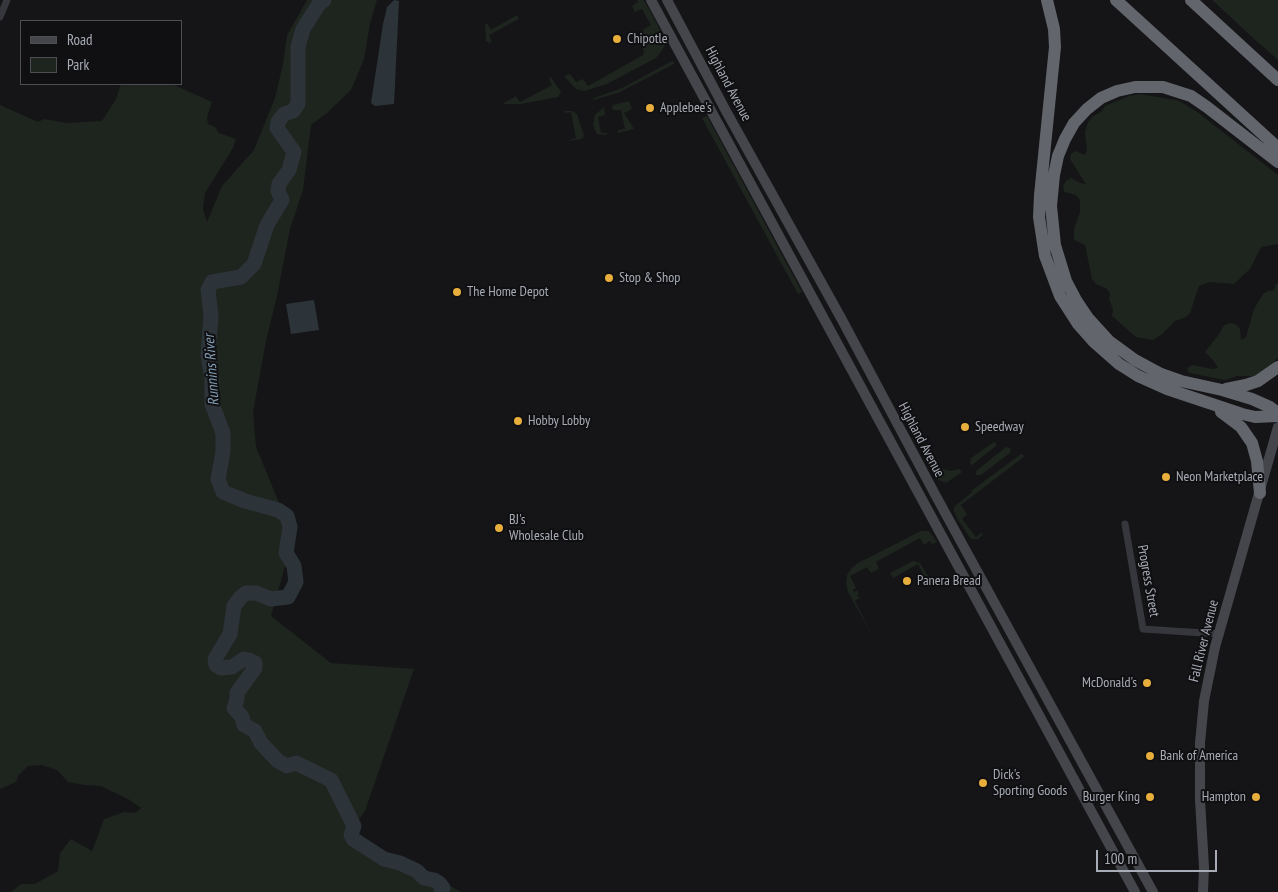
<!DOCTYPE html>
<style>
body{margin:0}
#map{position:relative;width:1278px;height:892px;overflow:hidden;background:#151517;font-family:"PT Sans Narrow",sans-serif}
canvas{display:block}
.legend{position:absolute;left:20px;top:20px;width:162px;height:65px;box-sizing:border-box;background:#101012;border:1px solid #4d4e54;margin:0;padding:6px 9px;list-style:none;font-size:15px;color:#a8acb6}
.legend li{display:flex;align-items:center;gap:10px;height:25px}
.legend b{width:25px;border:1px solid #4d4e54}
.scale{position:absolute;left:1096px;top:850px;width:121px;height:22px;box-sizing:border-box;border:2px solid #a8acb6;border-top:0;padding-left:6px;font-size:15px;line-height:18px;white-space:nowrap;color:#a8acb6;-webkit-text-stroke:4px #101012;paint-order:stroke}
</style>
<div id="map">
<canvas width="1278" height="892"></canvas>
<ul class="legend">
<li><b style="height:6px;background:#44464c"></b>Road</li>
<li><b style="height:14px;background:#1d251e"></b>Park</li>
</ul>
<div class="scale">100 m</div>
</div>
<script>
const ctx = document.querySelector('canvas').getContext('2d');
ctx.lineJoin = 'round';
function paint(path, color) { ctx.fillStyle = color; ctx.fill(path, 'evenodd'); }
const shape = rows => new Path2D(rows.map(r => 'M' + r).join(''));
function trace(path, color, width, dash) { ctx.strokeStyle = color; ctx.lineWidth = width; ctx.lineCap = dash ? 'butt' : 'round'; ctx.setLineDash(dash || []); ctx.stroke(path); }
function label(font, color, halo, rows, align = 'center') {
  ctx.font = font + ' "PT Sans Narrow",sans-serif'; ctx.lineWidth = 4; ctx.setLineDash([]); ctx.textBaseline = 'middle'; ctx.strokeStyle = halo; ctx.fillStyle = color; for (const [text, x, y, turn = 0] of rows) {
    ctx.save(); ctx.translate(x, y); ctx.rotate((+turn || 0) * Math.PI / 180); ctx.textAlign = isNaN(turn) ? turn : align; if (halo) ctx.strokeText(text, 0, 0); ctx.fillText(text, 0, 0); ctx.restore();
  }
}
paint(shape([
 [307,0,377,0,370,24,364,59,351,90,327,113,311,125,303,190,290,229,277,296,266,341,253,412,256,447,280,505,286,563,271,616,331,663,414,669,365,811,351,831,363,841,372,856,382,865,429,874,461,892,11,892,21,884,35,884,58,871,60,853,71,839,92,851,104,819,124,812,135,813,141,808,128,799,101,786,84,785,68,782,57,770,42,765,28,766,18,776,16,782,0,789,0,105,38,122,44,119,67,123,102,121,116,99,121,84,172,84,212,102,207,117,208,124,215,127,219,133,236,139,233,148,205,193,203,209,207,222,222,186,254,150,275,98,283,64,287,35],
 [637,0,644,0,665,39,665,45,661,52,656,58,607,84,584,91,576,89,564,76,570,74,576,82,583,79,588,86,643,55,644,51,640,41,641,35,644,29,651,25,642,9,635,12,632,6,638,2],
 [1212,0,1278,0,1278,60,1251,36],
 [517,15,519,19,489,35,492,42,489,43,486,41,485,27,486,24,487,23,491,30],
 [672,61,674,62,674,64,618,93,593,100,594,98,622,88],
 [551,77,561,92,558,97,521,104,504,104,504,103,516,96,520,102,552,85,549,79],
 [1140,94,1176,100,1181,102,1196,111,1278,175,1278,244,1261,247,1250,269,1234,284,1209,282,1199,286,1190,313,1186,317,1175,321,1162,334,1153,340,1136,337,1112,316,1113,310,1109,299,1110,294,1107,289,1096,284,1092,279,1085,245,1074,240,1074,229,1080,212,1080,200,1076,195,1064,192,1063,186,1066,181,1071,178,1080,183,1086,184,1070,159,1071,154,1075,151,1085,155,1087,150,1085,132,1088,122,1092,117,1102,111,1105,106,1129,96],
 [629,101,632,109,624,113,634,129,618,133,618,130,625,129,621,110,614,110,612,108,613,105],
 [604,107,605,115,598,117,601,133,609,133,604,135,597,134,593,125,595,115],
 [564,111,572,111,577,114,584,136,581,139,569,141,570,140,576,138,571,112,565,113],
 [707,116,802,292,798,294,702,118],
 [1276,284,1278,284,1278,358,1260,374,1255,376,1237,376,1225,380,1189,373,1187,368,1192,365,1213,369,1218,368,1213,360,1205,352,1220,333,1222,328,1226,324,1232,323,1237,325,1240,329,1241,340,1246,337,1254,309,1263,294,1268,291,1274,290],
 [994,442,997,445,972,465,970,464,971,458],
 [1006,447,1010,448,1011,452,981,475,976,475,976,471],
 [1021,454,1025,456,961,505,967,514,962,519,976,537,981,533,983,534,978,539,971,539,958,520,954,511,954,507,972,492,971,491],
 [936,467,950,471,959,469,962,472,946,483,936,479,933,472],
 [921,531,929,531,937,542,932,544,930,541,924,545,920,538,876,562,879,569,871,573,867,567,850,576,856,588,853,590,854,592,857,590,859,594,857,595,858,597,861,597,855,601,873,637,848,592,846,584,847,575,852,568,858,563],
 [913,561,920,563,935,587,929,586,918,564,893,578,890,573]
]), '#1d251e');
paint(shape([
 [394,0,399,1,394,104,375,106,371,103,383,24,387,7],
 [314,300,319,330,291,334,286,304]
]), '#2c343a');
trace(shape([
 [324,0,319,4,303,29,298,47,298,104,293,111,284,114,278,122,277,128,294,152,289,170,279,184,278,191,282,200,267,225,254,264,241,277,212,282,208,290,211,316,208,355,212,379,212,404,223,433,223,452,218,479,223,492,245,501,278,510,287,516,290,527,286,553,294,566,296,582,288,597,271,599,256,593,246,593,240,598,234,606,230,634,215,659,216,665,221,668,232,667,244,659,249,660,255,663,255,668,237,693,237,699,234,708,242,717,244,725,255,731,261,743,278,761,287,766,296,763,331,780,354,826,351,835,353,839,384,859,400,863,417,871,424,878,434,880,439,883,443,888,441,892]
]), '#2c343a', 15);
trace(shape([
 [0,17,7,0],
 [1125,524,1143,629,1219,634]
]), '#36373c', 7);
trace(shape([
 [651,0,1135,892],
 [667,0,726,111,841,318,937,498,1153,892],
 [1203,892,1204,867,1200,800,1200,743,1204,701,1215,647,1278,427]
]), '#44464c', 10);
trace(shape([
 [1047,0,1054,29,1055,47,1040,195,1039,217,1045,256,1060,296,1078,324,1094,342,1119,364,1138,376,1167,389,1242,414,1255,417,1278,416],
 [1116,0,1278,148],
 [1191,0,1278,80],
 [1278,162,1207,107,1191,96,1163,87,1135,87,1117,91,1101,98,1087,109,1074,123,1065,139,1058,156,1054,175,1051,206,1055,245,1066,281,1076,300,1088,318,1109,341,1135,360,1161,374,1181,381,1222,390,1252,399,1270,407,1278,413],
 [1226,389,1246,385,1258,381,1278,367],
 [1221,412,1241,427,1252,443,1257,461,1260,493]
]), '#63656c', 12);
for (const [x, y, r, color] of [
 [617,39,5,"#e8ae3c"],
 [650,108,5,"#e8ae3c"],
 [609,278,5,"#e8ae3c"],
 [457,292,5,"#e8ae3c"],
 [518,421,5,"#e8ae3c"],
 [965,427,5,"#e8ae3c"],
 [1166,477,5,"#e8ae3c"],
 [499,528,5,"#e8ae3c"],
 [907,581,5,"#e8ae3c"],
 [1147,683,5,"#e8ae3c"],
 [1150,756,5,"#e8ae3c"],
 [983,783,5,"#e8ae3c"],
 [1150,797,5,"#e8ae3c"],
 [1256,797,5,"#e8ae3c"]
]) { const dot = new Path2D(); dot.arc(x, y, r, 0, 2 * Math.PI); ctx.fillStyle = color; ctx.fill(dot); trace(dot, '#101012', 2); }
label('14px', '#a8acb6', '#101012', [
 ["Chipotle",627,39],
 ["Applebee's",660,108],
 ["Stop & Shop",619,278],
 ["The Home Depot",467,292],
 ["Hobby Lobby",528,421],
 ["Speedway",975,427],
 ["Neon Marketplace",1176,477],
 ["BJ's",509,520],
 ["Wholesale Club",509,536],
 ["Panera Bread",917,581],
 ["McDonald's",1137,683,"right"],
 ["Bank of America",1160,756],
 ["Dick's",993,775],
 ["Sporting Goods",993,791],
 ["Burger King",1140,797,"right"],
 ["Hampton",1246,797,"right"]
], 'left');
label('14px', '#a8acb6', '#101012', [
 ["Highland Avenue",728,84,62],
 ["Highland Avenue",921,440,62],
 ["Progress Street",1148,581,80],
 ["Fall River Avenue",1204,641,-76]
]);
label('italic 15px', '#809ab0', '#101012', [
 ["Runnins River",212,370,-94]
]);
</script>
